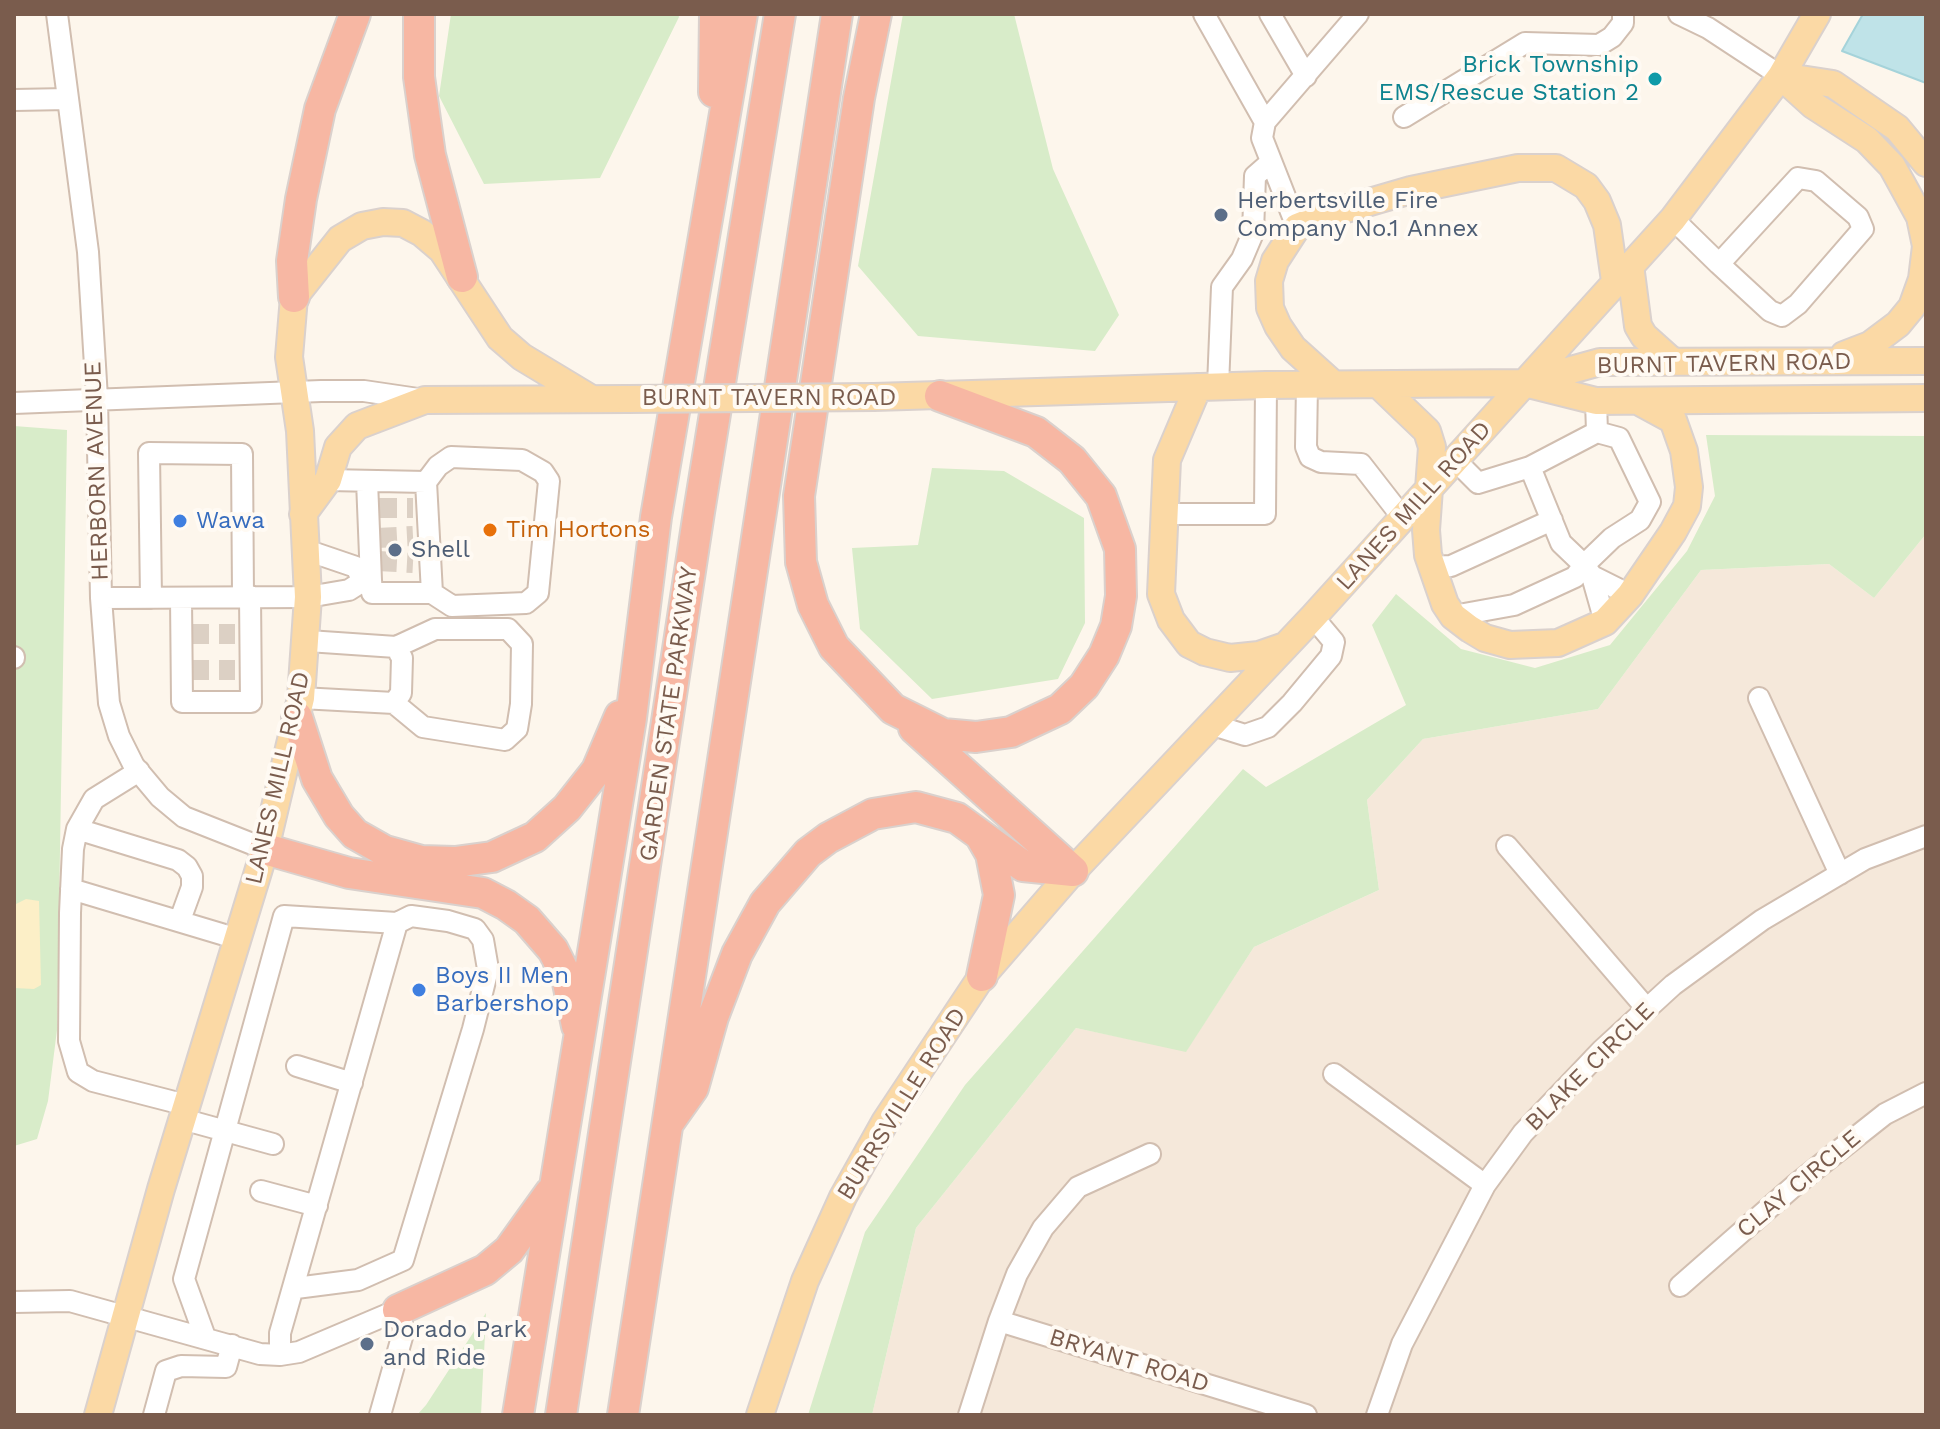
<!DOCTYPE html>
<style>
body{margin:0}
#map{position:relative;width:1940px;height:1429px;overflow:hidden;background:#fdf6ec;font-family:"Work Sans",sans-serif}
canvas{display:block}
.frame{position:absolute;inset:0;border:16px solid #7a5c4d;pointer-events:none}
</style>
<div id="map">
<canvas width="1940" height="1429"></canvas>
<div class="frame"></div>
</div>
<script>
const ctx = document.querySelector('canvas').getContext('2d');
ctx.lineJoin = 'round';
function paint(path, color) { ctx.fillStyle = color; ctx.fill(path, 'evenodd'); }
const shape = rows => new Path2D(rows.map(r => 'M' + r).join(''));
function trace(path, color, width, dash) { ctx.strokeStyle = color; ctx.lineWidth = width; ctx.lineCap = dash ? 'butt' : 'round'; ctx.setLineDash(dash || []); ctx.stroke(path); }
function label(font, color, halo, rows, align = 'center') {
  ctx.font = font + ' "Work Sans",sans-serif'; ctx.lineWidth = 8; ctx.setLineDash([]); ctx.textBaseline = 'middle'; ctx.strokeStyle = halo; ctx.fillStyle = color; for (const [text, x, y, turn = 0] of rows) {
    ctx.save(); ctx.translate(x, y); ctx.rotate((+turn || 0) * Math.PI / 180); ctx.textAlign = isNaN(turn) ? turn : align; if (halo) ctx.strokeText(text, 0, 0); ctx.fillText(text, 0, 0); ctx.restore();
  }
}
paint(shape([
 [1926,534,1926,1415,872,1415,916,1228,1076,1028,1186,1051,1254,947,1379,890,1367,800,1423,739,1598,709,1701,570,1829,564,1874,598]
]), '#f5e8da');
paint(shape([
 [451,14,678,14,679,17,600,178,484,184,439,96],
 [903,14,1014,14,1053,169,1119,315,1095,351,918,336,858,266],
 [14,426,67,430,57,1030,48,1101,37,1139,14,1146],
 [1706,435,1926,436,1926,534,1874,598,1829,564,1701,570,1598,709,1423,739,1367,800,1379,890,1254,947,1186,1052,1076,1028,916,1228,872,1415,808,1415,865,1232,965,1085,1243,769,1266,787,1406,705,1372,625,1396,594,1461,649,1535,668,1610,645,1687,551,1715,496],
 [932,468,1004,471,1084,518,1085,623,1058,679,932,699,860,629,852,548,918,545],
 [486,1313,481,1415,417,1415,426,1405]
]), '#d8ecc9');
paint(shape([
 [26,899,39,901,41,985,34,989,14,988,14,905]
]), '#fcefc7');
const water = shape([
 [1863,14,1926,14,1926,83,1842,51,1863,14]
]);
paint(water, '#bfe3e8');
trace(water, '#a5d3da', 2);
trace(shape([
 [377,508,413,508],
 [377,538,413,536],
 [377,561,413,563],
 [189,634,235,634],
 [189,670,235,670]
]), '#dcd0c4', 20, [20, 10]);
const minor = shape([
 [57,14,88,252,97,398,101,598,109,703,119,736,134,766,160,797,184,817,265,849],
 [1204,14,1265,122],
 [1270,14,1306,76],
 [1679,14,1708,28,1781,76],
 [14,100,68,99],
 [1404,117,1525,43,1599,45,1612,37,1623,23,1623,14],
 [1673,219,1719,264,1770,311,1782,316,1798,304,1863,229,1858,217,1816,181,1798,178,1719,264],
 [1297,227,1262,138,1265,122,1358,14],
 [1307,384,1306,447,1310,457,1321,462,1361,464,1403,518],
 [1218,386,1222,287,1242,259,1253,233,1255,176,1271,162],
 [14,403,321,391,364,391,425,400],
 [1455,460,1478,483,1530,467,1597,432],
 [328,480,426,482],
 [367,481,371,580],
 [1164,514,1265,514,1266,385],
 [1431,567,1451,566,1552,520],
 [1592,576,1584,565,1612,538,1640,520,1650,502,1619,438,1597,432,1596,401],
 [363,581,371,580,372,593,432,593,452,606,526,603,538,593,549,481,543,472,522,460,451,457,438,466,426,482,432,593],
 [101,598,308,597,349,590,363,581,356,567,306,550],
 [151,598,149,453,242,454,243,596],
 [181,598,182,702,251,702,250,596],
 [1453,616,1514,605,1575,577,1584,565,1561,543,1530,467],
 [1605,622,1592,576,1630,595],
 [14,657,14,658],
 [301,698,394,703,401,693,402,658,396,647,308,641],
 [1759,698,1840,874],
 [394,703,423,727,505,740,517,729,521,704,522,644,508,629,435,629,396,647],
 [1213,725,1245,735,1268,727,1292,703,1331,656,1334,642,1313,617],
 [139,771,94,799,77,829,73,849,70,913,69,1041,78,1072,93,1081,186,1105],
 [77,829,178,860,187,867,192,876,192,887,180,920],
 [1507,846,1647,1009],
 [71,889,238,939],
 [297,1066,352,1083],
 [1334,1074,1485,1185],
 [182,1119,273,1144],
 [261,1191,317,1206],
 [1680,1286,1794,1186,1885,1114,1926,1093],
 [296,1288,358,1280,403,1260,473,1029,488,969,483,940,475,929,448,921,411,916,397,923],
 [14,1302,70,1301,260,1354,280,1355,299,1352,398,1310,404,1330,380,1415],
 [999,1321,1306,1415],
 [205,1337,184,1279,284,916,397,923,280,1333,280,1355],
 [154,1415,166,1371,181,1366,226,1367,232,1345],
 [969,1415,999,1321,1017,1274,1043,1228,1078,1187,1150,1154],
 [1377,1415,1402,1344,1485,1185,1523,1133,1602,1050,1673,985,1762,920,1865,859,1926,836]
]);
const major = shape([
 [1781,76,1813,105,1867,140,1892,166,1920,217,1926,246,1922,279,1912,307,1898,324,1870,345,1844,355],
 [1781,76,1833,84,1897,128,1926,163],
 [1630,265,1638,326,1644,336,1673,362],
 [1333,384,1293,348,1278,326,1270,308,1269,281,1275,261,1297,227,1332,213,1411,190,1518,168,1556,168,1586,186,1597,201,1607,225,1615,281],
 [1528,384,1596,401,1926,398],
 [1379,385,1427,431,1432,447,1426,530,1428,555,1445,604,1453,616,1470,629,1485,638,1510,645,1558,643,1605,622,1630,595,1673,532,1687,506,1689,487,1684,451,1673,420,1638,401],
 [1198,387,1167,460,1161,594,1171,620,1189,644,1205,652,1230,658,1259,655,1285,646],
 [874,397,1266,385,1524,383,1600,362,1926,361],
 [303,514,328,480,338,447,357,426,425,400,628,399],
 [98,1415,161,1189,265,849,301,698,308,597,300,431,289,357,294,297,340,239,362,226,383,222,403,223,422,233,442,250,500,338,522,357,590,398],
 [760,1415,805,1281,843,1197,885,1122,982,976,1073,871,1313,617,1673,219,1781,76,1817,14]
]);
const highway = shape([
 [419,14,419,77,430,155,462,277],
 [876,14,859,98,799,496,801,562,813,605,834,647,893,709,943,734,976,737,1011,732,1060,709,1084,686,1104,655,1116,626,1121,596,1120,549,1101,496,1072,460,1036,432,940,396],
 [714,92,715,14],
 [294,297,292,261,301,199,320,109,355,14],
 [297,717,317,779,339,816,355,834,385,851,421,861,455,862,492,857,535,837,567,808,597,770,620,716],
 [914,728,1073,871],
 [980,835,991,854,999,895,982,976],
 [265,849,349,873,483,893,506,905,527,920,553,950,567,978,577,1026],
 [669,1122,693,1088,713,1017,737,954,765,903,808,853,828,838,873,814,916,807,957,818,1023,866,1073,871],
 [398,1310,485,1270,509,1250,550,1193],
 [518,1415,631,718,656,517,742,14],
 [561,1415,699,512,780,14],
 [623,1415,837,14]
]);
trace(minor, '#d1beb0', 24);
trace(major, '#dad1cd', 30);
trace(highway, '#dad1cd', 34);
trace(shape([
 [14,814,14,882]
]), '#d9b8a5', 3, [2, 6]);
trace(minor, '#fff', 20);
trace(major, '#fbd9a5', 26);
trace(highway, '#f7b7a3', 30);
const majorBridge = shape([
 [628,399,874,397]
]);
trace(majorBridge, '#dad1cd', 30, []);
trace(majorBridge, '#fbd9a5', 26);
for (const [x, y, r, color] of [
 [1655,79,8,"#0f9aa8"],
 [1221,215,8,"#5c6f8a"],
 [180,521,8,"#3f7fe0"],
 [490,530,8,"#e8710a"],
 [395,550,8,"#5c6f8a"],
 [419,990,8,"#3f7fe0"],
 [367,1344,8,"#5c6f8a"]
]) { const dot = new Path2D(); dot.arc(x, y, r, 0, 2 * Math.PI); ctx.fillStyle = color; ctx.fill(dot); trace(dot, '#fffaf3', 3); }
label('24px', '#0d838f', '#fffaf3', [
 ["Brick Township",1639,65],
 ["EMS/Rescue Station 2",1639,93]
], 'right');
label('24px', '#4e5e75', '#fffaf3', [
 ["Herbertsville Fire",1237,201],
 ["Company No.1 Annex",1237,229],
 ["Shell",411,550],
 ["Dorado Park",383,1330],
 ["and Ride",383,1358]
], 'left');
label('24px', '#7a5c4d', '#fffaf3', [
 ["BURNT TAVERN ROAD",1724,364,-1],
 ["BURNT TAVERN ROAD",769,398],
 ["HERBORN AVENUE",97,471,-92],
 ["LANES MILL ROAD",1414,506,-48],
 ["GARDEN STATE PARKWAY",669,714,-82],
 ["LANES MILL ROAD",278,778,-77],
 ["BLAKE CIRCLE",1590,1067,-45],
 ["BURRSVILLE ROAD",902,1104,-58],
 ["CLAY CIRCLE",1799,1184,-40],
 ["BRYANT ROAD",1129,1361,17]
]);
label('24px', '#366cbe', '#fffaf3', [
 ["Wawa",196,521],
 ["Boys II Men",435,976],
 ["Barbershop",435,1004]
], 'left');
label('24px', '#c56008', '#fffaf3', [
 ["Tim Hortons",506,530]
], 'left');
</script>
